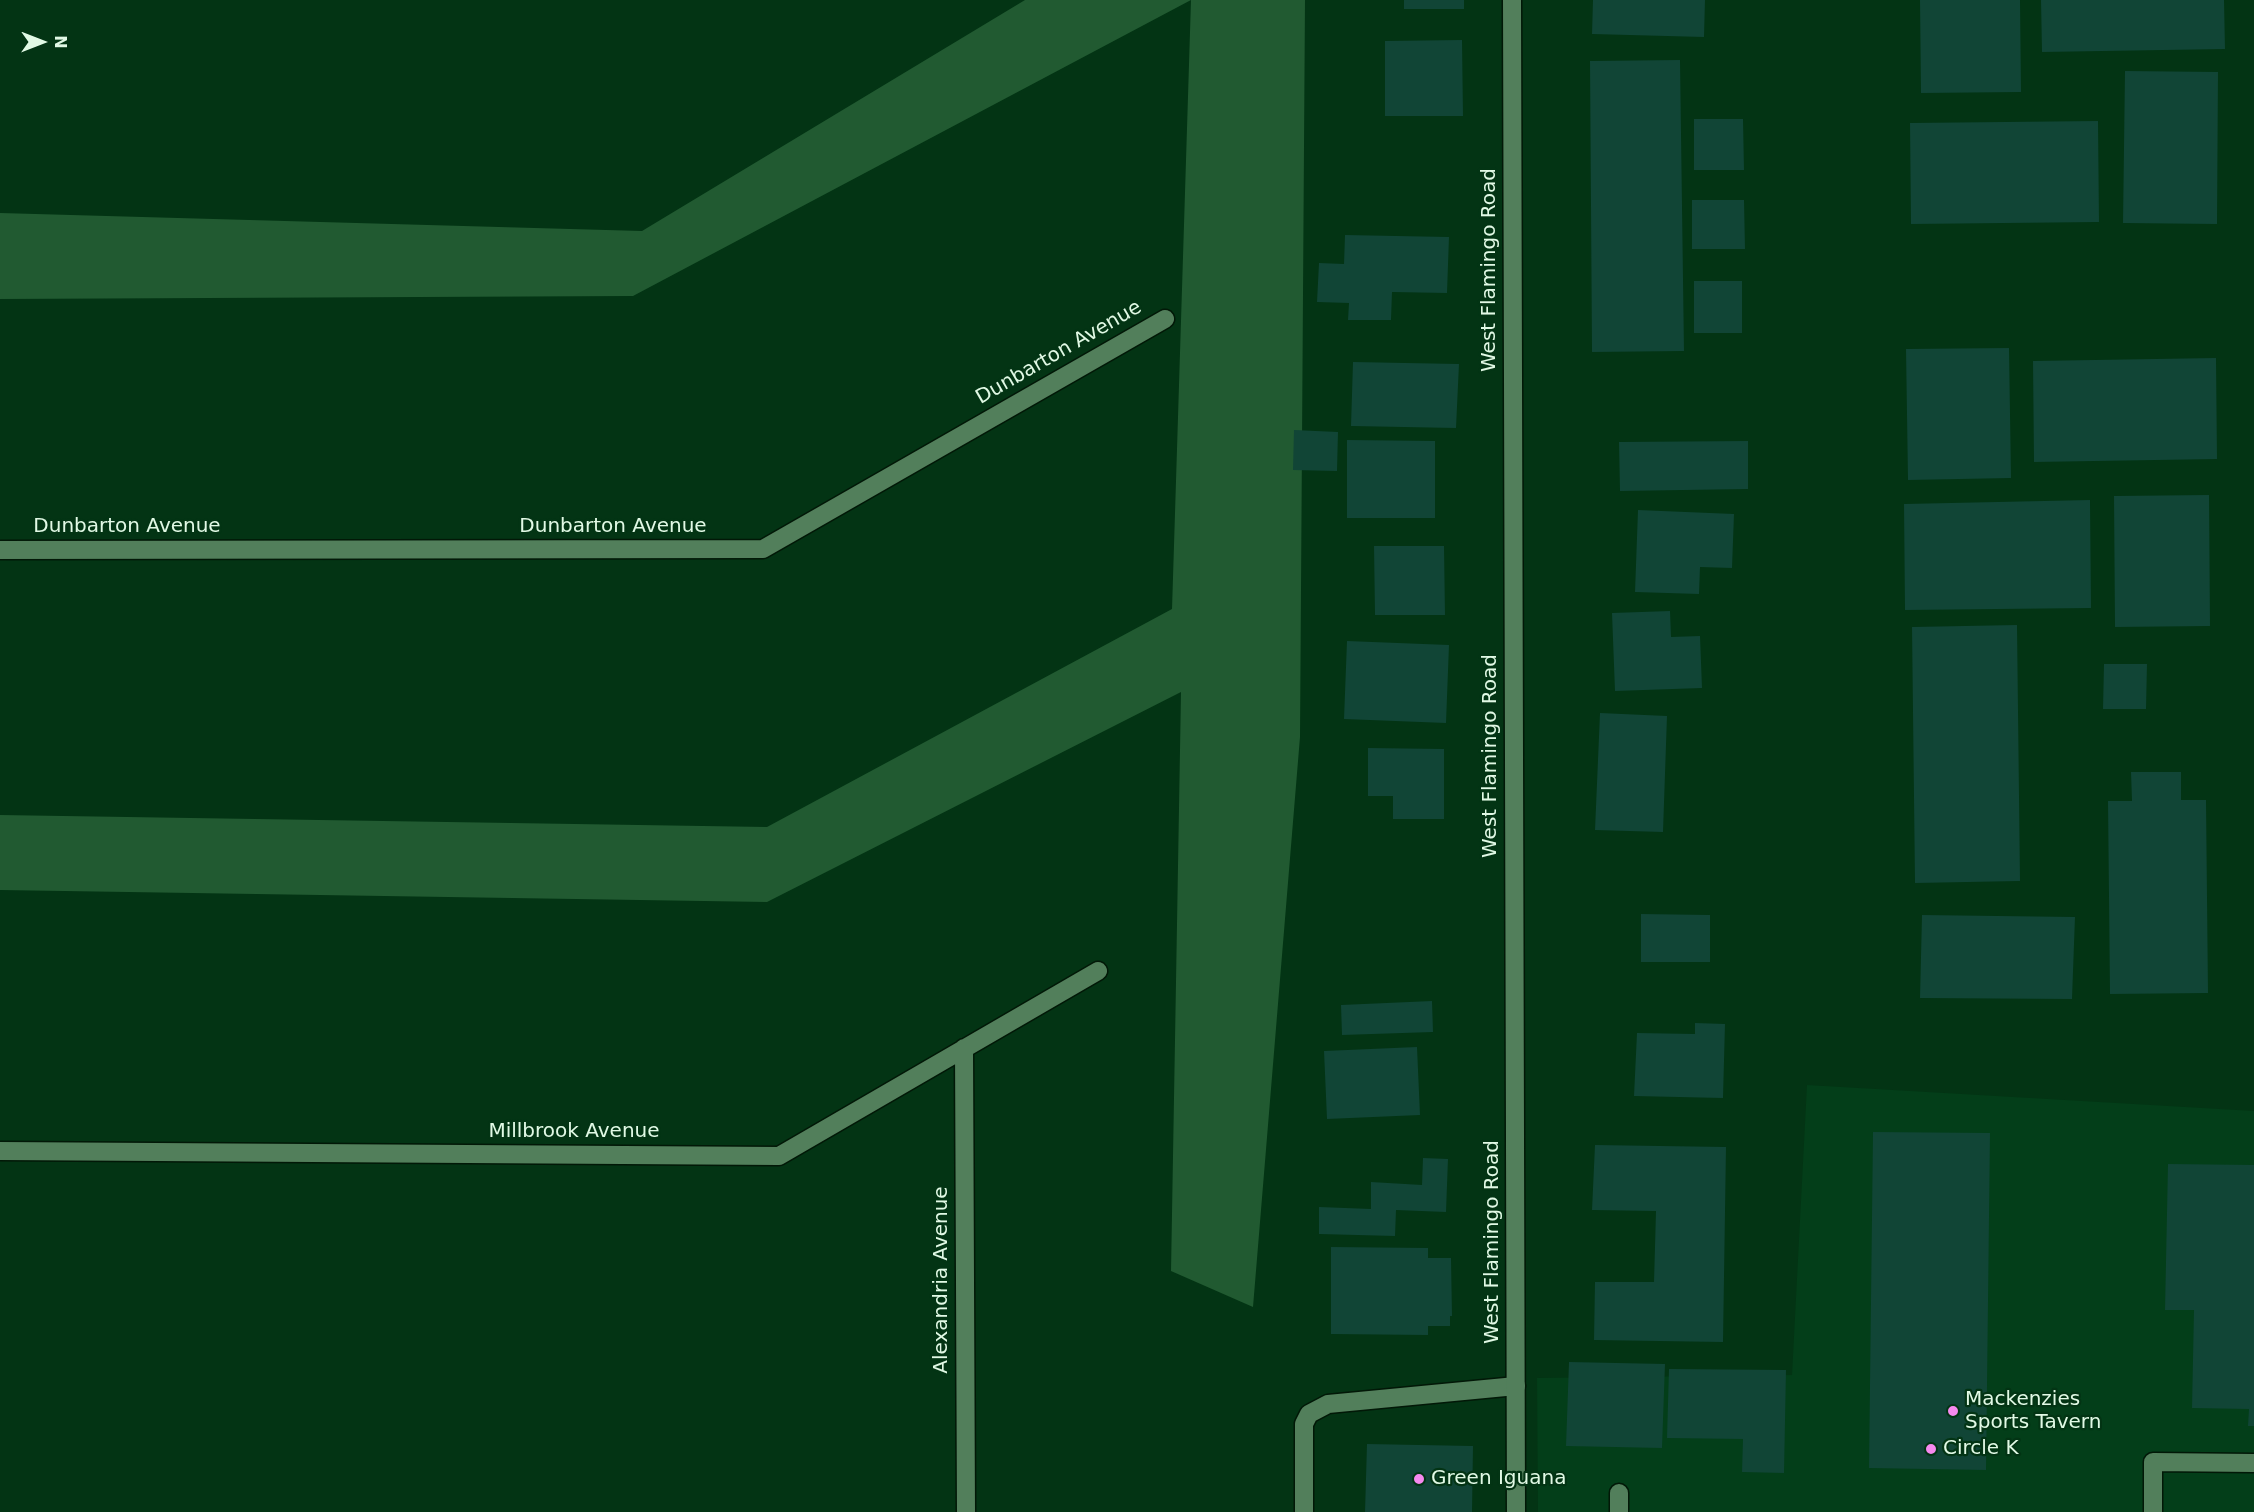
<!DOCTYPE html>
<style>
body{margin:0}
#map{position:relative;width:2254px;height:1512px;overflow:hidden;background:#033414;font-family:"DejaVu Sans",sans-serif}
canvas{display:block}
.north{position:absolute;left:12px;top:12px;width:60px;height:60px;-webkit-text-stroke:4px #033414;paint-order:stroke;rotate:90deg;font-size:16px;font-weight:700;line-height:24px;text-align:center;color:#e1f9e5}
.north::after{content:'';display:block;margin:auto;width:21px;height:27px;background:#e1f9e5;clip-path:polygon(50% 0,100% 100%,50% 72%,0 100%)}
</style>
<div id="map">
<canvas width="2254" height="1512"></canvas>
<div class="north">N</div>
</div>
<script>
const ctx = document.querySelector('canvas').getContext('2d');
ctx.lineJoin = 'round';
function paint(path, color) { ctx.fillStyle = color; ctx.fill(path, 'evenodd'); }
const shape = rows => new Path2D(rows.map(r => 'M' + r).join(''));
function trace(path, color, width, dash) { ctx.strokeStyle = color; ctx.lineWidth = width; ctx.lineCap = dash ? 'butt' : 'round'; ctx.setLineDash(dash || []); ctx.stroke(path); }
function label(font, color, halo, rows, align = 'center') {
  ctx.font = font + ' "DejaVu Sans",sans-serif'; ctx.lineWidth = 4.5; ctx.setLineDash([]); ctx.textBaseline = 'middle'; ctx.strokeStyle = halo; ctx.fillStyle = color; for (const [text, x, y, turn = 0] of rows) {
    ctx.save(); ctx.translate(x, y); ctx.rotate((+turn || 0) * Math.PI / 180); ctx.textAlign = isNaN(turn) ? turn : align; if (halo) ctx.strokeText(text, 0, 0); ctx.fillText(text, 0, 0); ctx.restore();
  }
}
paint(shape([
 [1807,1085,2254,1111,2254,1512,1538,1512,1537,1378,1792,1375]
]), '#033e19');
paint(shape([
 [1025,0,1191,0,633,296,0,299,0,213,642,231],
 [1191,0,1305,0,1300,737,1253,1307,1171,1271,1181,692,767,902,0,890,0,815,767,827,1172,609]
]), '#215a31');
paint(shape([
 [1404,0,1464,0,1464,9,1404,9],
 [1593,0,1705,0,1704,37,1592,34],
 [1920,0,2020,0,2021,92,1921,93],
 [2041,0,2224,0,2225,49,2042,52],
 [1462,40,1463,116,1385,116,1385,41],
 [1680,60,1684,351,1592,352,1590,61],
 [2125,71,2218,72,2217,224,2123,223],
 [1694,119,1743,119,1744,170,1694,170],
 [2098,121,2099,222,1911,224,1910,123],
 [1692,200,1744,200,1745,249,1692,249],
 [1345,235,1449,237,1447,293,1392,292,1391,320,1348,320,1349,303,1317,302,1319,263,1344,264],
 [1694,281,1742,281,1742,333,1694,333],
 [2009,348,2011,478,1908,480,1906,349],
 [2216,358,2217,459,2034,462,2033,361],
 [1353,362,1459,364,1456,428,1351,426],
 [1294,430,1338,432,1337,471,1293,470],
 [1347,440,1435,441,1435,518,1347,518],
 [1748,441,1748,489,1620,491,1619,442],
 [2209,495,2210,626,2115,627,2114,496],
 [2090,500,2091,608,1905,610,1904,504],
 [1638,510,1734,514,1732,568,1700,567,1699,594,1635,592],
 [1374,546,1444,546,1445,615,1375,615],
 [1670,611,1671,637,1700,636,1702,688,1615,691,1612,613],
 [2017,625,2020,881,1915,883,1912,627],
 [1347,641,1449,645,1446,723,1344,719],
 [2104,664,2147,664,2146,709,2103,709],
 [1600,713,1667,716,1663,832,1595,830],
 [1368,748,1444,749,1444,819,1393,819,1393,796,1368,796],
 [2131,772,2181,772,2181,800,2206,800,2208,993,2110,994,2108,801,2132,801],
 [1641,914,1710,915,1710,962,1641,962],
 [1922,915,2075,917,2072,999,1920,998],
 [1432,1001,1433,1032,1342,1035,1341,1005],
 [1695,1023,1725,1024,1723,1098,1634,1096,1637,1033,1695,1034],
 [1417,1047,1420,1115,1327,1119,1324,1051],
 [1873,1132,1990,1133,1986,1470,1869,1468],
 [1595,1145,1726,1147,1723,1342,1594,1340,1595,1282,1654,1282,1656,1211,1592,1210],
 [1423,1158,1448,1159,1446,1212,1396,1210,1395,1236,1319,1234,1319,1207,1371,1209,1371,1182,1422,1185],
 [2168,1164,2254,1165,2254,1426,2248,1426,2249,1409,2192,1408,2194,1310,2165,1310],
 [1331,1247,1428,1248,1428,1258,1451,1258,1452,1316,1450,1316,1450,1326,1428,1326,1428,1335,1331,1334],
 [1569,1362,1665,1364,1662,1448,1566,1446],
 [1669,1369,1786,1370,1784,1473,1742,1472,1743,1439,1667,1438],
 [1367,1444,1473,1446,1472,1512,1365,1512]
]), '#114536');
const lane = shape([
 [1304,1512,1304,1424,1309,1414,1328,1404,1516,1386],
 [1619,1512,1619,1493],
 [2153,1512,2153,1462,2254,1463]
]);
const street = shape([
 [1512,0,1516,1512],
 [0,550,763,549,1165,319],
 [964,1048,966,1512],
 [0,1151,779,1156,1098,971]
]);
trace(lane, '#021807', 21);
trace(street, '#021807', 21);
trace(lane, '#527f5b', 18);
trace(street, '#527f5b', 18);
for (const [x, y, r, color] of [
 [1953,1411,6,"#f689ee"],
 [1931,1449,6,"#f689ee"],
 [1419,1479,6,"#f689ee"]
]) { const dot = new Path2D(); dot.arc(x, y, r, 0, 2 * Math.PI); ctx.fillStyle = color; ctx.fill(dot); trace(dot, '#033414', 2); }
label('20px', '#e1f9e5', '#033414', [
 ["West Flamingo Road",1490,270,-90],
 ["Dunbarton Avenue",1059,353,-30],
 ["Dunbarton Avenue",127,527],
 ["Dunbarton Avenue",613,527],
 ["West Flamingo Road",1491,756,-90],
 ["Millbrook Avenue",574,1132],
 ["West Flamingo Road",1493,1242,-90],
 ["Alexandria Avenue",942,1280,-90]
]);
label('20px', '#e1f9e5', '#033414', [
 ["Mackenzies",1965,1400],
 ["Sports Tavern",1965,1423],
 ["Circle K",1943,1449],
 ["Green Iguana",1431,1479]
], 'left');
</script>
